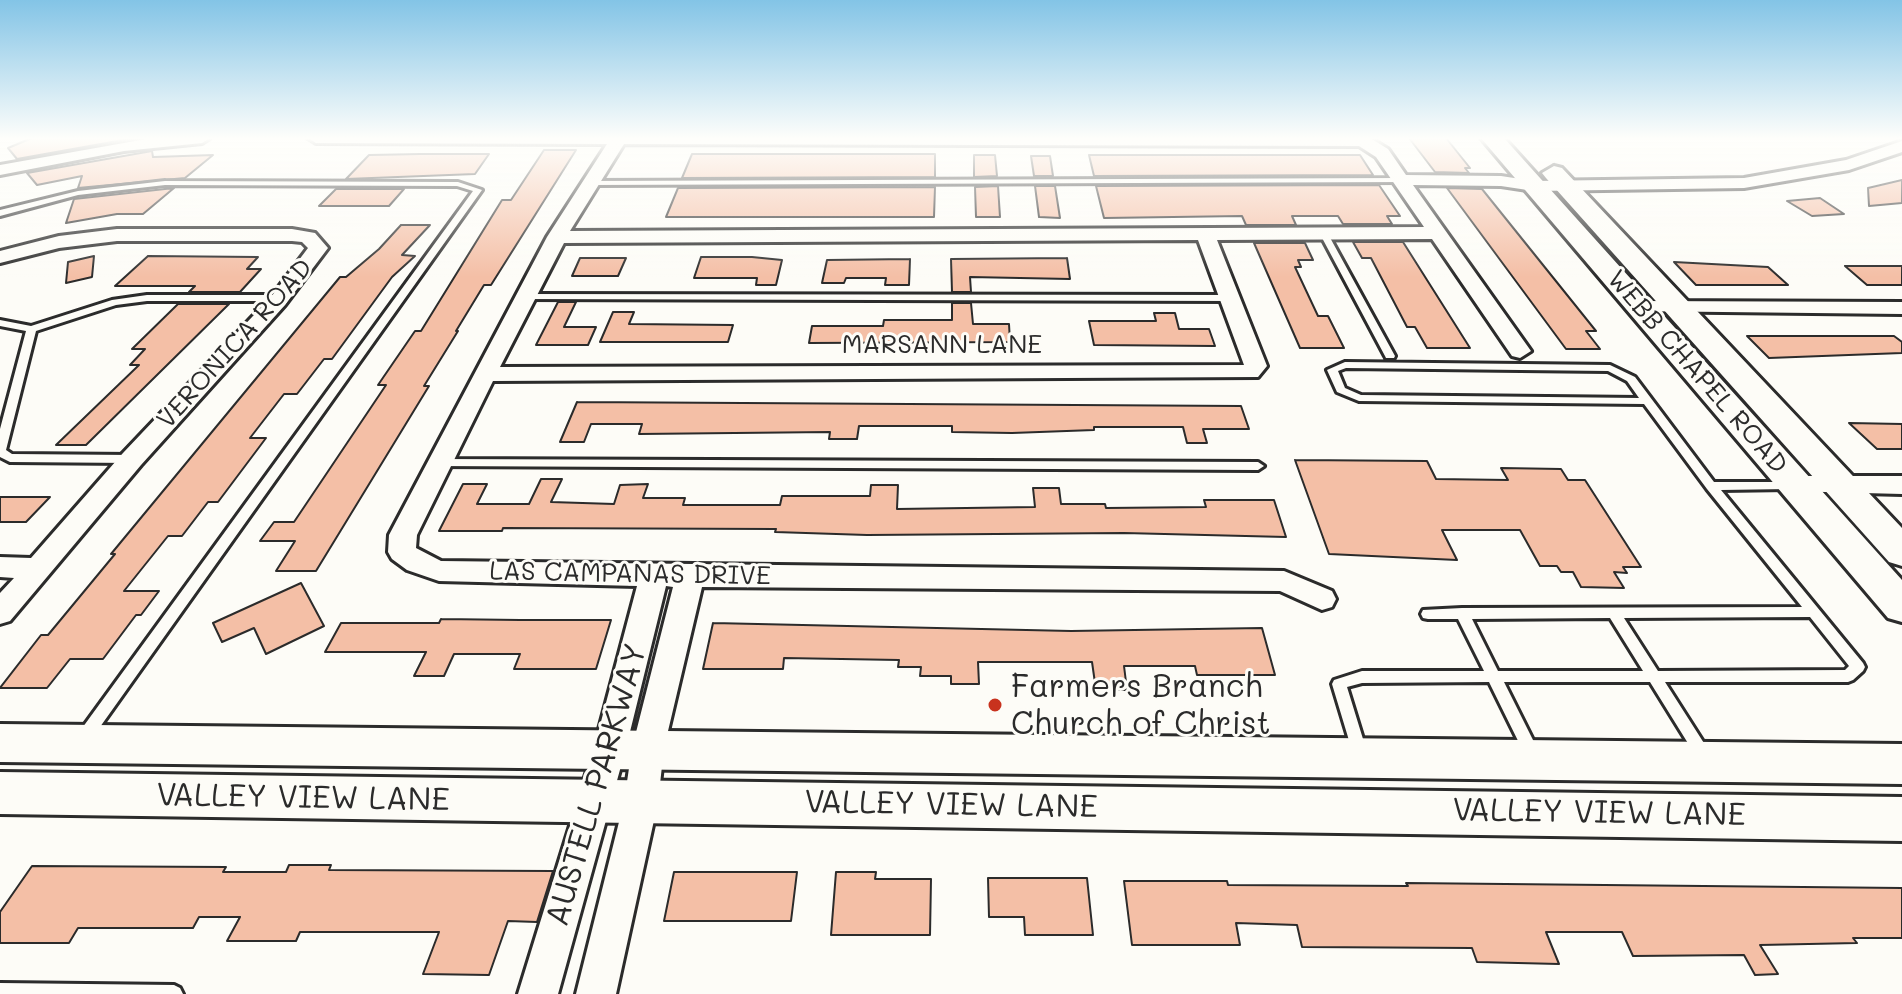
<!DOCTYPE html>
<style>
body{margin:0}
canvas{display:block;background:#fdfcf7}
</style>
<canvas width="1902" height="994"></canvas>
<script>
const ctx = document.querySelector('canvas').getContext('2d');
ctx.lineJoin = 'round';
function paint(path, color) { ctx.fillStyle = color; ctx.fill(path, 'evenodd'); }
const shape = rows => new Path2D(rows.map(r => 'M' + r).join(''));
function trace(path, color, width, dash) { ctx.strokeStyle = color; ctx.lineWidth = width; ctx.lineCap = dash ? 'butt' : 'round'; ctx.setLineDash(dash || []); ctx.stroke(path); }
function label(font, color, halo, rows, align = 'center') {
  ctx.font = font + ' Mali,sans-serif'; ctx.lineWidth = 6; ctx.setLineDash([]); ctx.textBaseline = 'middle'; ctx.strokeStyle = halo; ctx.fillStyle = color; for (const [text, x, y, turn = 0] of rows) {
    ctx.save(); ctx.translate(x, y); ctx.rotate((+turn || 0) * Math.PI / 180); ctx.textAlign = isNaN(turn) ? turn : align; if (halo) ctx.strokeText(text, 0, 0); ctx.fillText(text, 0, 0); ctx.restore();
  }
}
const building = shape([
 [32,138,134,138,17,159,8,148,32,138],
 [1409,138,1446,138,1470,168,1465,168,1469,173,1435,172,1409,138],
 [544,150,576,150,491,285,484,285,456,331,458,331,424,386,429,386,316,571,276,571,295,541,260,541,274,522,294,522,386,385,378,385,415,331,421,331,502,200,511,200,544,150],
 [152,151,153,157,213,155,185,178,78,188,82,176,37,185,27,173,152,151],
 [420,154,489,154,475,174,346,179,369,155,420,154],
 [692,154,935,154,935,177,682,178,692,154],
 [974,155,995,155,997,176,974,177,974,155],
 [1089,155,1360,155,1373,175,1094,176,1089,155],
 [1031,156,1050,156,1053,176,1034,176,1031,156],
 [1902,180,1902,203,1869,206,1868,188,1902,180],
 [1379,185,1400,216,1387,216,1392,224,1343,224,1338,216,1292,216,1296,225,1246,225,1242,216,1104,218,1096,186,1379,185],
 [998,186,1000,217,976,217,975,187,998,186],
 [1035,186,1055,186,1060,218,1039,217,1035,186],
 [935,187,934,217,666,217,678,188,935,187],
 [174,188,143,214,117,214,66,223,74,199,174,188],
 [1447,188,1482,189,1596,331,1586,331,1600,349,1566,349,1447,188],
 [336,189,404,189,389,206,319,206,336,189],
 [1820,198,1844,214,1812,216,1787,201,1820,198],
 [401,225,430,225,402,255,415,256,392,277,332,359,324,359,297,394,284,394,250,438,266,438,218,502,208,502,182,536,168,536,124,591,159,591,141,615,136,615,103,659,70,659,47,688,0,688,41,635,48,635,115,554,111,554,340,277,346,277,379,249,401,225],
 [1353,242,1403,242,1470,348,1427,348,1415,327,1407,327,1371,258,1362,258,1353,242],
 [1254,243,1305,243,1313,260,1298,260,1301,267,1295,267,1318,316,1328,316,1344,348,1300,348,1254,243],
 [94,256,92,277,66,283,68,262,94,256],
 [148,256,258,257,247,269,261,269,240,292,189,292,195,286,115,286,148,256],
 [701,257,752,257,782,260,776,285,756,285,757,278,694,278,701,257],
 [580,258,626,258,618,276,572,276,580,258],
 [1067,258,1070,279,970,277,971,292,952,292,951,259,1067,258],
 [910,259,909,285,885,285,886,278,846,278,844,283,822,283,827,260,910,259],
 [1674,262,1768,267,1788,285,1696,285,1674,262],
 [1845,266,1902,266,1902,285,1867,285,1845,266],
 [558,302,576,302,564,327,596,327,588,345,536,345,558,302],
 [952,303,971,303,973,324,1009,324,1010,342,809,343,812,326,883,326,884,320,952,320,952,303],
 [178,304,229,304,86,445,56,445,139,365,130,365,145,349,132,349,178,304],
 [613,312,634,312,629,324,733,325,728,342,600,342,613,312],
 [1154,313,1175,313,1179,329,1209,329,1215,346,1094,345,1089,321,1156,321,1154,313],
 [1747,336,1894,336,1902,342,1902,353,1769,358,1747,336],
 [577,402,1241,406,1249,429,1203,429,1207,443,1187,443,1183,427,1094,427,1094,430,1012,433,952,432,952,426,859,426,857,439,829,439,830,432,639,434,642,424,591,424,584,442,560,442,577,402],
 [1849,423,1902,424,1902,449,1877,449,1849,423],
 [1295,460,1427,461,1436,479,1508,480,1501,468,1561,469,1568,480,1585,480,1641,567,1623,567,1627,573,1614,572,1624,588,1581,587,1573,572,1561,572,1557,566,1540,566,1520,530,1442,530,1457,560,1329,554,1295,460],
 [541,479,562,479,551,502,614,504,620,485,648,484,643,498,685,498,683,505,780,505,782,496,870,496,871,485,898,485,897,509,1035,507,1033,488,1059,488,1061,504,1105,504,1106,508,1206,507,1204,500,1274,500,1286,537,1124,533,867,535,775,532,776,529,503,528,502,531,439,531,463,484,487,484,477,504,529,504,541,479],
 [0,497,50,497,26,522,0,522,0,497],
 [301,583,324,626,266,654,254,628,222,642,213,623,301,583],
 [441,619,520,620,611,620,596,669,514,669,520,654,454,654,444,676,414,676,426,652,325,652,341,623,439,623,441,619],
 [713,623,1071,631,1262,628,1275,675,1197,675,1195,666,1124,666,1127,690,1096,690,1092,662,978,662,979,684,951,684,951,676,920,676,921,667,898,667,899,660,784,658,783,669,703,669,713,623],
 [289,865,331,865,329,870,553,871,537,922,508,921,489,975,423,974,439,932,300,932,296,941,227,941,240,917,199,917,193,928,78,928,69,943,0,943,0,912,32,866,226,867,223,872,286,872,289,865],
 [674,872,797,872,791,921,664,921,674,872],
 [836,872,876,872,875,879,931,879,930,935,831,935,836,872],
 [988,878,1087,878,1093,935,1025,935,1024,917,989,917,988,878],
 [1124,881,1227,881,1228,885,1408,886,1406,883,1902,888,1902,938,1853,938,1857,943,1760,945,1778,974,1755,975,1744,955,1633,956,1622,932,1546,932,1559,964,1477,962,1472,948,1302,947,1297,925,1236,923,1240,945,1132,945,1124,881]
]);
paint(building, '#f4bfa6');
trace(building, '#2b2b2b', 2);
const service = shape([
 [1400,178,1404,180,1403,182,590,185,586,183,590,181,1400,178],
 [165,181,458,182,482,190,90,741,85,742,80,741,78,736,80,731,473,191,457,186,165,185,78,195,0,216,0,210,78,191,165,181],
 [1324,231,1328,234,1395,356,1394,358,1386,358,1385,356,1320,234,1324,231],
 [525,294,1230,295,1235,298,1230,301,522,299,522,295,525,294],
 [147,295,281,295,286,298,281,301,147,301,116,305,36,331,6,450,12,454,132,455,138,459,132,463,10,462,0,457,0,429,26,331,0,326,0,320,31,326,112,300,147,295],
 [1345,362,1610,365,1635,377,1714,482,1793,482,1795,485,1793,488,1789,489,1721,490,1863,663,1865,667,1863,671,1853,680,1848,682,1665,682,1709,751,1712,756,1709,761,1704,763,1699,761,1650,682,1504,682,1540,754,1537,759,1532,761,1527,759,1489,682,1362,683,1347,687,1367,752,1364,757,1359,759,1354,757,1332,684,1334,680,1362,671,1484,671,1458,619,1428,619,1423,618,1421,614,1423,610,1462,608,1802,607,1707,489,1644,404,1359,401,1337,392,1327,370,1345,362],
 [1346,368,1608,371,1627,381,1639,398,1361,395,1345,388,1338,371,1346,368],
 [1810,617,1849,666,1845,670,1658,671,1624,618,1810,617],
 [1610,618,1643,671,1498,671,1472,619,1610,618],
 [438,459,1258,462,1264,466,1258,470,434,466,432,463,434,460,438,459],
 [0,983,174,985,180,988,183,994,0,994,0,983]
]);
const minor = shape([
 [152,138,210,138,202,143,124,151,0,175,0,165,152,138],
 [308,138,1370,138,1388,149,1406,175,1501,176,1534,181,1744,178,1846,160,1902,141,1902,152,1849,170,1744,188,1534,191,1501,186,1413,185,1531,351,1520,358,1512,356,1432,239,1217,240,1267,366,1258,377,493,381,417,535,416,548,441,561,1284,571,1332,591,1336,599,1332,607,1322,610,1280,591,702,587,664,748,658,802,616,994,576,994,624,802,632,748,673,587,666,586,626,748,558,994,518,994,594,748,637,586,439,581,407,570,392,559,388,552,389,535,547,237,607,144,316,143,308,138],
 [624,144,1359,146,1376,157,1424,227,570,231,624,144],
 [1198,240,1244,365,500,367,564,243,1198,240],
 [117,229,292,229,315,233,328,248,285,305,141,465,10,621,0,624,0,593,14,578,0,577,0,557,31,558,123,453,271,297,308,248,302,242,292,241,117,241,59,248,0,263,0,251,59,236,117,229],
 [1640,301,1902,302,1902,314,1633,311,1630,307,1633,303,1640,301],
 [1796,476,1902,476,1902,494,1787,491,1783,485,1787,479,1796,476]
]);
const secondary = shape([
 [1481,138,1504,138,1902,580,1902,622,1888,618,1481,138],
 [1554,166,1562,168,1902,528,1902,566,1889,562,1546,178,1542,173,1554,166],
 [0,724,1902,744,1902,784,0,762,0,724],
 [0,772,1902,797,1902,841,0,814,0,772]
]);
trace(service, '#2b2b2b', 6);
trace(minor, '#2b2b2b', 6);
trace(secondary, '#2b2b2b', 6);
paint(service, '#fdfcf7');
paint(minor, '#fdfcf7');
paint(secondary, '#fdfcf7');
const sky = ctx.createLinearGradient(0, 0, 0, 277);
sky.addColorStop(0, '#83c4e6');
sky.addColorStop(0.5, '#fefefb');
sky.addColorStop(1, '#fefefb00');
ctx.fillStyle = sky;
ctx.fillRect(0, 0, 1902, 277);
for (const [x, y, r, color] of [
 [995,705,8,"#c8321e"]
]) { const dot = new Path2D(); dot.arc(x, y, r, 0, 2 * Math.PI); ctx.fillStyle = color; ctx.fill(dot); trace(dot, '#fdfcf7', 3); }
label('26px', '#2b2b2b', '#fdfcf7', [
 ["VERONICA ROAD",235,344,-48],
 ["MARSANN LANE",942,345],
 ["WEBB CHAPEL ROAD",1697,372,49],
 ["LAS CAMPANAS DRIVE",630,574,1]
]);
label('32px', '#2b2b2b', '#fdfcf7', [
 ["Farmers Branch",1011,687],
 ["Church of Christ",1011,724]
], 'left');
label('32px', '#2b2b2b', '#fdfcf7', [
 ["AUSTELL PARKWAY",597,785,-74],
 ["VALLEY VIEW LANE",303,798,1],
 ["VALLEY VIEW LANE",951,805,1],
 ["VALLEY VIEW LANE",1599,813,1]
]);
</script>
